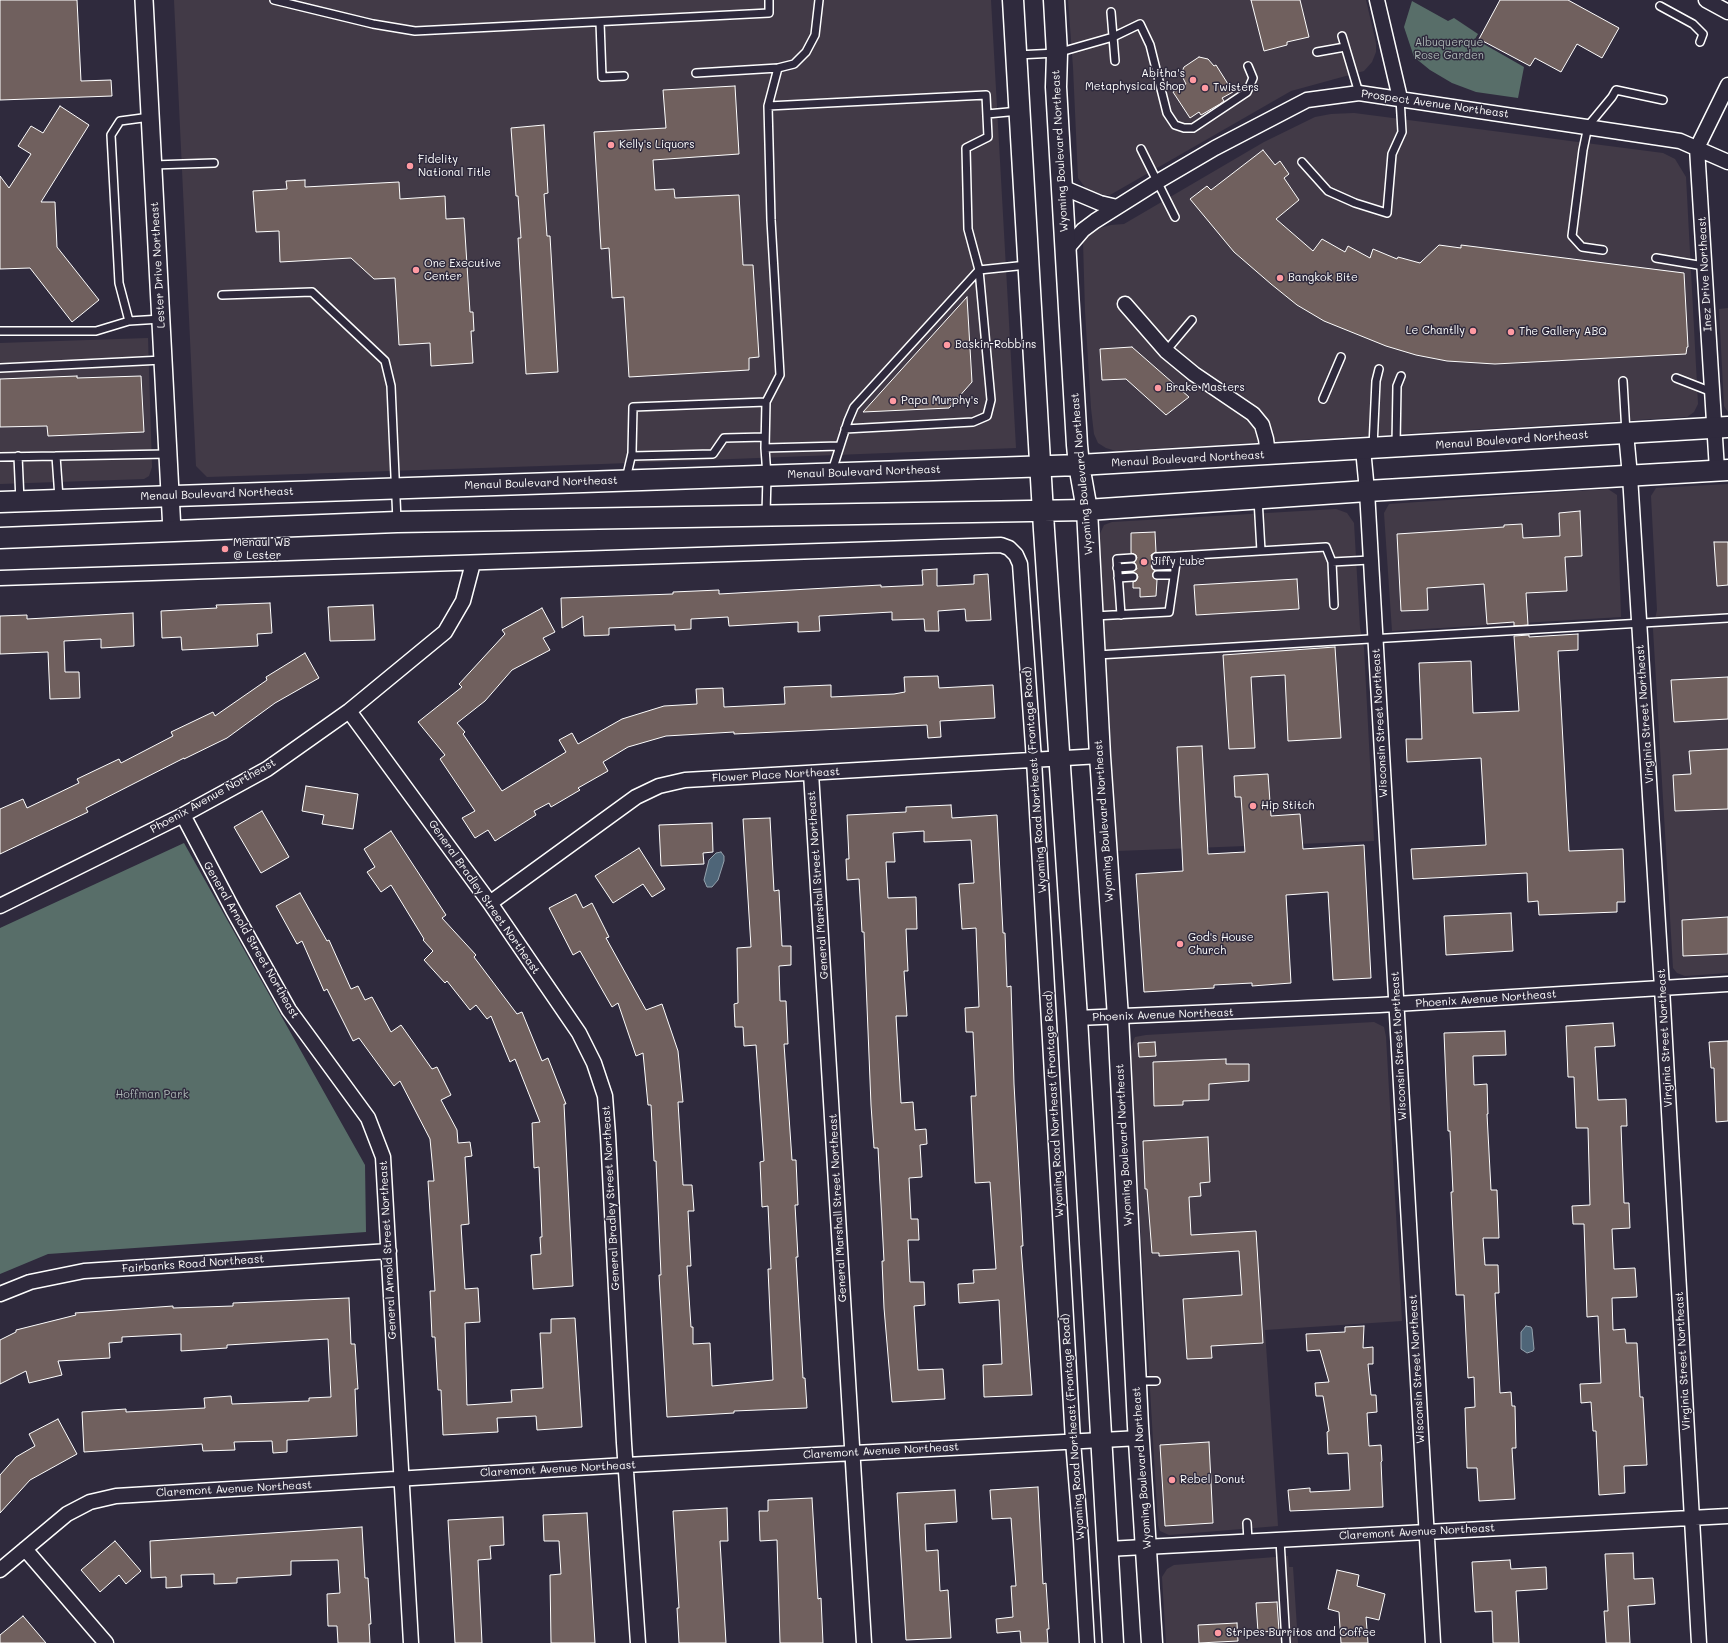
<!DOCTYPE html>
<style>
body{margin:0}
canvas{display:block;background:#2f2a3d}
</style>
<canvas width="1728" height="1643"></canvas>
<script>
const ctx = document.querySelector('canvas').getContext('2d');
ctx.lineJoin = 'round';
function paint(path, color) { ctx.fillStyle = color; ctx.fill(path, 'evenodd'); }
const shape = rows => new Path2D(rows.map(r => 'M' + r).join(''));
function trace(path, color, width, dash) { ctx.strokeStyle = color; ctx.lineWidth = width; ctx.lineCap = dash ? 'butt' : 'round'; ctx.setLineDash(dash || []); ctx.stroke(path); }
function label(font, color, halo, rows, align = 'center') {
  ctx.font = font + ' Mali,sans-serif'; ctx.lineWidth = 3; ctx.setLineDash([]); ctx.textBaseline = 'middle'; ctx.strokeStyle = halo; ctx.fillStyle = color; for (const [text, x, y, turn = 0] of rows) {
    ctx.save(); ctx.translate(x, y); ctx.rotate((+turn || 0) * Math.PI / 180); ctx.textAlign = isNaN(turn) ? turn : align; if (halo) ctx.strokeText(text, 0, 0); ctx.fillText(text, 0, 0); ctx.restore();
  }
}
paint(shape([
 [174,0,991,0,1016,448,602,464,207,477,196,466],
 [1068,0,1366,0,1376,43,1376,52,1372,62,1364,71,1291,91,1110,195,1104,195,1088,191,1078,178,1073,67],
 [1354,113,1663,153,1675,159,1686,177,1698,404,1694,412,1687,417,1116,451,1106,448,1098,443,1094,434,1091,408,1085,311,1083,241,1093,230,1111,225,1124,224,1264,142,1315,117,1331,114],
 [1728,308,1728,412,1724,406,1719,309],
 [148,338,152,467,149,476,144,479,0,484,0,343],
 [1728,484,1728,973,1685,976,1677,973,1673,968,1653,629,1657,610,1651,496,1656,488],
 [1608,489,1617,495,1621,617,1392,631,1384,513,1389,504],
 [1336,509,1347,513,1354,523,1360,628,1364,648,1374,841,1117,851,1099,536,1104,525,1112,522],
 [1374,1022,1384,1027,1386,1037,1402,1321,1265,1330,1278,1526,1169,1535,1160,1531,1158,1525,1130,1049,1135,1037,1146,1035],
 [1288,1556,1289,1567,1293,1567,1298,1643,1166,1643,1162,1577,1167,1569,1174,1565]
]), '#423a47');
paint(shape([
 [1412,1,1448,21,1454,18,1478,34,1475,39,1524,67,1518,98,1476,92,1452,83,1430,70,1414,57,1404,27],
 [184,843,365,1165,366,1232,48,1254,0,1274,0,928]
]), '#586e69');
const water = shape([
 [721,852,724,856,724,861,718,880,712,887,707,887,704,880,709,860,716,853,721,852],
 [1526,1326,1531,1327,1532,1329,1534,1349,1533,1351,1527,1353,1521,1349,1521,1332,1526,1326]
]);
paint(water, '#4e6578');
trace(water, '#95a3ae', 1);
const building = shape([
 [0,0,77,0,81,81,111,80,112,96,0,100,0,0],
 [1251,0,1300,0,1309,37,1287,42,1287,45,1264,51,1251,0],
 [1500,0,1568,0,1619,28,1602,58,1577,44,1561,72,1535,58,1530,66,1479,39,1500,0],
 [1199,57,1208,59,1214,66,1216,65,1233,92,1222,98,1224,101,1220,104,1201,115,1199,112,1190,118,1173,92,1186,84,1181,74,1184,67,1199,57],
 [735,86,739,154,653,160,655,190,674,189,675,198,739,195,743,265,753,265,759,357,749,358,749,370,629,377,624,297,612,298,609,248,601,249,594,132,666,128,663,90,735,86],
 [60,106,89,125,41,202,55,202,57,247,99,300,72,322,30,268,0,269,0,176,9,188,31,154,18,146,31,126,43,133,60,106],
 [544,125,548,193,544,194,547,236,550,236,558,372,526,374,518,238,521,238,518,196,516,196,511,128,544,125],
 [1263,150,1275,165,1280,161,1289,174,1284,178,1299,200,1276,219,1313,251,1322,239,1345,252,1348,246,1370,258,1373,249,1397,259,1398,257,1420,263,1439,245,1461,248,1461,245,1684,273,1688,347,1687,347,1686,354,1495,364,1447,361,1416,355,1386,346,1324,321,1297,305,1271,284,1234,252,1190,199,1207,186,1211,190,1263,150],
 [305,180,305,187,399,182,400,199,445,196,446,219,464,218,470,312,473,312,474,331,471,331,473,363,431,366,430,343,399,345,395,278,374,279,351,258,280,262,279,231,256,232,253,191,287,189,286,181,305,180],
 [967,297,972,382,949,408,863,412,967,297],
 [1132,347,1189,397,1166,415,1126,379,1102,380,1100,349,1132,347],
 [77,376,77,378,141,376,144,432,48,436,47,426,0,427,0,379,77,376],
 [1580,511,1582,556,1565,557,1567,591,1526,593,1528,625,1514,626,1514,622,1487,624,1484,584,1427,588,1428,610,1401,611,1397,534,1504,527,1504,525,1522,524,1523,538,1560,536,1559,513,1580,511],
 [1155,532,1156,552,1151,555,1152,559,1154,562,1151,566,1155,571,1153,573,1153,577,1157,580,1156,596,1140,597,1140,588,1133,588,1133,582,1136,581,1138,577,1137,574,1132,572,1137,569,1136,565,1134,562,1137,558,1136,555,1131,553,1131,533,1155,532],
 [1714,542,1728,542,1728,585,1717,586,1714,542],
 [937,569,937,586,974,584,974,575,988,574,991,620,966,621,965,609,938,611,939,631,925,631,924,619,892,620,892,612,819,616,820,631,798,632,798,622,729,626,728,617,691,619,691,629,675,630,675,625,609,628,609,635,584,636,583,616,562,628,561,598,673,594,673,592,719,590,719,594,881,585,881,587,923,585,922,570,937,569],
 [1297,579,1299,609,1196,615,1194,585,1297,579],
 [270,603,272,633,257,634,258,646,182,650,181,637,162,638,161,611,217,608,216,605,270,603],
 [373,605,375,640,330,641,328,607,373,605],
 [542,608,555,632,543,638,550,650,512,670,485,701,457,723,465,732,463,734,502,791,566,752,559,740,572,733,578,744,622,719,664,706,697,704,696,689,723,688,724,707,785,704,784,687,831,685,831,697,894,694,905,692,904,677,938,676,939,688,993,685,995,718,940,721,941,737,928,738,927,725,734,734,734,732,666,736,628,747,603,762,608,771,578,788,580,790,551,807,549,803,534,811,536,815,495,841,488,830,475,838,462,818,475,811,440,759,445,755,418,722,462,687,459,684,505,634,502,630,542,608],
 [133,613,134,646,101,648,101,639,64,641,65,672,79,672,80,698,50,699,48,652,0,654,0,616,27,615,27,619,133,613],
 [1578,634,1578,650,1558,651,1569,851,1623,849,1625,902,1617,902,1617,912,1539,915,1538,901,1528,902,1527,873,1413,879,1411,849,1486,845,1481,758,1407,762,1406,739,1422,739,1419,663,1471,661,1473,713,1519,711,1514,636,1529,635,1529,637,1578,634],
 [1335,647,1341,738,1288,741,1285,675,1251,677,1255,748,1229,749,1223,655,1335,647],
 [305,653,319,678,275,703,227,738,184,759,184,758,86,808,88,812,0,854,0,809,23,799,27,808,79,783,77,779,119,759,121,763,173,736,171,732,213,712,215,716,267,680,266,677,305,653],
 [1728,677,1728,719,1674,722,1671,680,1728,677],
 [1202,746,1208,854,1245,852,1241,797,1235,797,1234,776,1268,774,1271,816,1300,814,1303,849,1364,845,1371,978,1333,980,1328,892,1286,895,1291,983,1252,986,1252,983,1214,985,1214,988,1144,992,1136,874,1183,871,1177,747,1202,746],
 [1728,749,1728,809,1675,811,1673,775,1691,774,1689,751,1728,749],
 [306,786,358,794,353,829,322,824,324,815,302,811,306,786],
 [951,805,952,818,997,815,1003,933,1005,933,1007,987,1011,986,1014,1084,1023,1246,1021,1246,1032,1395,984,1397,983,1365,1002,1364,999,1300,959,1303,958,1284,974,1283,973,1270,996,1269,990,1182,975,1183,971,1096,976,1096,973,1032,966,1032,965,1008,979,1007,976,928,962,929,959,884,974,883,971,840,924,842,924,831,893,833,895,862,886,862,888,898,916,897,917,929,906,929,908,971,904,971,907,1016,896,1016,901,1103,913,1102,915,1130,926,1129,927,1144,920,1145,922,1177,909,1178,911,1219,918,1219,919,1240,908,1240,910,1282,924,1282,925,1305,914,1306,918,1370,943,1369,945,1399,892,1402,884,1308,882,1261,884,1261,878,1148,874,1148,871,1105,864,932,862,932,859,879,847,880,846,859,849,859,847,815,906,812,906,807,951,805],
 [262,811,289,857,261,873,234,827,262,811],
 [770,818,774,891,779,890,782,946,791,946,791,965,779,966,780,1001,786,1001,788,1044,784,1044,792,1160,796,1160,798,1205,795,1205,798,1257,796,1257,803,1378,805,1378,807,1408,734,1411,734,1413,667,1417,659,1275,661,1275,656,1161,654,1161,651,1105,648,1105,643,1053,636,1056,618,1003,612,1007,580,951,573,955,549,908,576,894,583,908,592,903,609,937,606,938,646,1010,662,1004,678,1051,683,1102,678,1102,683,1185,692,1185,694,1211,688,1211,691,1266,687,1266,691,1327,693,1327,693,1344,710,1343,712,1386,773,1380,768,1269,771,1269,768,1206,762,1207,760,1162,764,1161,756,1045,744,1046,743,1027,735,1027,734,1004,738,1003,737,948,751,947,743,819,770,818],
 [712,823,713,852,703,853,704,864,661,866,659,825,712,823],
 [391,831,446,915,442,918,476,955,474,957,517,1014,522,1012,542,1061,548,1058,566,1104,564,1104,573,1286,533,1289,531,1255,541,1254,540,1237,542,1237,539,1167,534,1168,532,1123,540,1122,515,1059,510,1062,491,1016,487,1019,476,1005,470,1010,447,981,445,983,424,960,433,951,423,940,424,939,391,885,381,892,367,872,375,867,364,849,391,831],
 [639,848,665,889,652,897,643,884,613,903,595,876,639,848],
 [300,893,327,941,329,940,351,989,358,986,365,1000,372,997,391,1032,401,1025,432,1069,437,1067,451,1095,441,1100,457,1130,458,1143,470,1142,472,1156,465,1157,469,1224,461,1225,465,1289,478,1288,480,1322,465,1323,467,1405,512,1402,511,1390,543,1388,540,1333,551,1333,551,1319,575,1318,582,1427,537,1430,536,1416,497,1418,498,1432,443,1435,441,1390,438,1390,435,1337,432,1337,430,1291,435,1291,428,1181,434,1181,430,1139,400,1081,394,1086,359,1038,353,1041,327,989,324,991,302,941,297,944,276,906,300,893],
 [1511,913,1513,951,1446,955,1444,916,1511,913],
 [1728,917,1728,954,1683,956,1682,920,1728,917],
 [1613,1023,1615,1046,1595,1047,1597,1081,1598,1100,1626,1099,1627,1126,1621,1126,1624,1203,1629,1203,1630,1228,1612,1229,1614,1269,1635,1268,1637,1297,1612,1298,1613,1330,1625,1329,1626,1343,1637,1343,1640,1397,1643,1397,1647,1465,1624,1466,1625,1493,1599,1495,1596,1431,1593,1431,1591,1402,1581,1403,1580,1384,1601,1383,1598,1316,1587,1317,1584,1224,1573,1224,1572,1206,1590,1205,1588,1128,1576,1128,1574,1077,1568,1077,1566,1026,1613,1023],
 [1505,1031,1506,1055,1473,1056,1474,1085,1487,1084,1488,1114,1487,1114,1491,1190,1497,1190,1499,1238,1483,1238,1485,1265,1498,1265,1499,1293,1495,1293,1500,1393,1511,1392,1512,1406,1515,1406,1516,1448,1512,1448,1515,1499,1479,1501,1477,1468,1467,1468,1465,1408,1475,1407,1474,1377,1468,1378,1464,1295,1456,1295,1451,1192,1453,1192,1450,1131,1448,1131,1444,1033,1505,1031],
 [1728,1041,1728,1121,1716,1122,1714,1068,1711,1068,1709,1042,1728,1041],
 [1155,1042,1156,1056,1139,1057,1138,1043,1155,1042],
 [1226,1059,1226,1064,1249,1064,1249,1081,1209,1084,1209,1100,1183,1101,1183,1105,1154,1106,1153,1062,1226,1059],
 [1208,1137,1210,1182,1200,1183,1201,1196,1189,1197,1191,1235,1256,1231,1263,1343,1211,1346,1212,1358,1187,1359,1183,1299,1242,1295,1239,1251,1159,1256,1159,1253,1152,1253,1147,1189,1145,1189,1143,1141,1208,1137],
 [349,1298,351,1344,355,1344,358,1389,355,1389,357,1436,287,1440,287,1452,273,1453,272,1441,234,1442,235,1450,203,1451,202,1444,84,1452,82,1412,126,1409,126,1412,205,1408,204,1398,231,1396,232,1404,309,1401,309,1398,331,1397,328,1339,227,1345,227,1348,181,1351,181,1334,122,1337,122,1342,109,1343,110,1358,58,1361,62,1375,29,1383,26,1371,0,1384,0,1340,16,1332,16,1330,76,1315,75,1313,173,1306,173,1308,233,1306,233,1303,349,1298],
 [1364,1326,1363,1348,1373,1347,1373,1364,1368,1364,1371,1395,1376,1395,1377,1412,1367,1413,1369,1446,1381,1445,1382,1461,1381,1462,1383,1507,1290,1511,1288,1490,1310,1488,1310,1492,1350,1490,1348,1453,1328,1454,1327,1432,1329,1431,1323,1396,1316,1396,1315,1383,1329,1382,1320,1350,1307,1351,1306,1334,1345,1332,1345,1327,1364,1326],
 [58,1419,77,1454,30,1480,0,1513,0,1475,16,1457,35,1446,29,1434,58,1419],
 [1209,1442,1213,1523,1165,1526,1160,1445,1209,1442],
 [1038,1487,1043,1584,1046,1583,1049,1629,1047,1629,1048,1643,1021,1643,1020,1631,997,1633,996,1619,1013,1617,1011,1586,1016,1586,1011,1518,992,1519,990,1490,1038,1487],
 [955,1490,957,1522,925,1524,926,1551,938,1550,940,1591,948,1590,951,1638,906,1640,897,1493,955,1490],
 [812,1498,818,1599,821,1598,823,1643,780,1643,777,1540,760,1541,759,1511,768,1511,768,1500,812,1498],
 [727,1508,728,1541,720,1541,726,1643,679,1643,677,1608,679,1608,673,1511,727,1508],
 [587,1513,595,1643,551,1643,550,1575,561,1574,559,1541,544,1541,543,1515,587,1513],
 [503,1517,504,1545,490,1546,491,1559,478,1560,482,1643,455,1643,448,1520,503,1517],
 [362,1527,365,1578,368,1578,371,1624,369,1624,370,1643,338,1643,337,1626,328,1626,327,1594,340,1593,338,1560,291,1561,291,1575,237,1578,237,1583,214,1584,214,1574,181,1575,182,1587,166,1588,166,1577,151,1578,150,1541,362,1527],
 [115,1541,141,1571,126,1584,119,1575,100,1592,81,1570,115,1541],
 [1633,1553,1634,1579,1653,1578,1655,1604,1628,1606,1630,1643,1606,1643,1604,1611,1608,1611,1605,1554,1633,1553],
 [1510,1560,1511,1569,1546,1567,1547,1589,1516,1591,1519,1643,1493,1643,1492,1611,1475,1612,1472,1562,1510,1560],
 [1337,1570,1359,1575,1357,1586,1385,1594,1379,1620,1366,1617,1368,1643,1341,1643,1339,1612,1328,1609,1337,1570],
 [1277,1602,1279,1631,1258,1632,1256,1603,1277,1602],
 [23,1616,46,1643,0,1643,0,1635,23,1616],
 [1237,1623,1238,1641,1199,1643,1198,1625,1237,1623]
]);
paint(building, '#70605e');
trace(building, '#fff', 1);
const service = shape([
 [274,0,373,24,415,31,769,13,769,0],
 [1660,6,1693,24,1703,34,1700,42],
 [1111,12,1115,61],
 [600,22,602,77,624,76],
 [1342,36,1359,93],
 [1317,52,1345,47],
 [1017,55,1057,53,1113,37,1140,24,1150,45,1167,113,1175,125,1184,128,1193,128,1247,92,1253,78,1248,66],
 [696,73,778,68,794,64,806,52,815,35,819,0],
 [768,106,986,95,988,137,966,148,968,229,979,270,991,400,987,416,973,422,845,429],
 [987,114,1019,111],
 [1141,149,1175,217],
 [1302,162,1328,191,1355,203,1387,213,1392,154,1402,132,1400,98],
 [153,165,214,163],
 [1603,250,1582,247,1572,236,1583,150,1588,126,1612,97,1616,90,1663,100],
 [1656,258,1704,266],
 [222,295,312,292,385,361,391,386,397,521],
 [129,321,119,283,111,135,120,121,150,117],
 [0,331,96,331,129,321,161,319],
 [1166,351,1192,320],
 [0,368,163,360],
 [1676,378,1712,392],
 [1623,381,1626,433],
 [1323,399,1341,357],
 [1396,445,1397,386,1401,376],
 [1373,447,1376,381,1379,369],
 [765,448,840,446],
 [18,456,20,501],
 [56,456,59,498],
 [632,456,713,454,724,438,765,437],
 [0,457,168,454],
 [832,471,848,421,854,407,979,270,1027,265],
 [626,479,632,453,633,407,766,402],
 [1258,499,1261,551],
 [766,514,767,476,765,448,766,402,780,375,771,220,768,106,778,68],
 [1156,557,1177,556],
 [1156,566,1176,565],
 [1117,568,1132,567],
 [1157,575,1174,575],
 [1118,578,1133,577],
 [1334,605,1332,562,1370,560],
 [1121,615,1117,559,1132,558],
 [1094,616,1169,612,1177,556,1326,547,1332,562],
 [1097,655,1728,618],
 [1136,1381,1156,1381],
 [1247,1523,1248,1541],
 [1280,1540,1286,1643]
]);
const minor = shape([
 [1377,0,1400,98],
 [1706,0,1728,12],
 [1062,187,1100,203,1117,207],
 [1065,251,1083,230,1095,221,1157,182,1215,148,1307,100,1359,93,1680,141,1728,162],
 [1125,304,1166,351,1194,374,1253,414,1262,425,1266,439,1268,454],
 [1626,433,1630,476,1662,988,1699,1643],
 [1363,449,1367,491,1433,1643],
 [1717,470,1697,148,1728,85],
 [0,578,1001,545,1009,548,1016,555,1020,564,1034,760,1073,1441,1081,1540,1087,1643],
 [349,711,490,903,579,1033,594,1063,605,1096,608,1135,624,1443,638,1643],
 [811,773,864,1643],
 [183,815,233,910,289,1010,368,1118,383,1157,411,1643],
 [490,903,636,797,659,786,685,780,1100,756],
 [0,906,183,815,267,769,349,711,445,632,463,601,473,563],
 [1077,1018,1379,1005,1728,984],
 [0,1294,30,1282,84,1271,389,1251],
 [25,1549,106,1643],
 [1107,1549,1728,1516],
 [0,1570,67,1514,90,1502,116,1496,626,1465,1140,1438]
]);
const tertiary = shape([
 [144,0,172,531]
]);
const secondary = shape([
 [1013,0,1044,530,1077,1018,1113,1643],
 [1054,0,1057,53,1056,87,1077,445,1079,465,1087,510,1100,756,1118,1017,1138,1426,1152,1643],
 [0,502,1079,465,1728,427],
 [0,538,397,522,1087,510,1367,491,1728,470]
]);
trace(service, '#fff', 10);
trace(minor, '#fff', 17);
trace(tertiary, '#fff', 20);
trace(secondary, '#fff', 23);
trace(service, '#2f2a3d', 7);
trace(minor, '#2f2a3d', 14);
trace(tertiary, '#2f2a3d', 17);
trace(secondary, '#2f2a3d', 20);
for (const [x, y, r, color] of [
 [1193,80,4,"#ff9aa2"],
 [1205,88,4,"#ff9aa2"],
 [611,145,4,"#ff9aa2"],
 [410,166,4,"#ff9aa2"],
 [416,270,4,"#ff9aa2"],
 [1280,278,4,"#ff9aa2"],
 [1473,331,4,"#ff9aa2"],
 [1511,332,4,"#ff9aa2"],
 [947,345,4,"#ff9aa2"],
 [1158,388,4,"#ff9aa2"],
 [893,401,4,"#ff9aa2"],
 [225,549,4,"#ff9aa2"],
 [1144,562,4,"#ff9aa2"],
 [1253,806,4,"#ff9aa2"],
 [1180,944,4,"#ff9aa2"],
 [1172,1480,4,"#ff9aa2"],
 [1218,1633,4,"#ff9aa2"]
]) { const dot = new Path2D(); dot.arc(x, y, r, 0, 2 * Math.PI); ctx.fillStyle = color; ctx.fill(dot); trace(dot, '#2f2a3d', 1.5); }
label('11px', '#acb6b4', '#2f2a3d', [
 ["Albuquerque",1449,43],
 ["Rose Garden",1449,56],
 ["Hoffman Park",152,1095]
]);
label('11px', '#fff', '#2f2a3d', [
 ["Abitha's",1185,74,"right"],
 ["Metaphysical Shop",1185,87,"right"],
 ["Twisters",1213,88],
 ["Kelly's Liquors",619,145],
 ["Fidelity",418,160],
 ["National Title",418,173],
 ["One Executive",424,264],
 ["Center",424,277],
 ["Bangkok Bite",1288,278],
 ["Le Chantlly",1465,331,"right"],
 ["The Gallery ABQ",1519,332],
 ["Baskin-Robbins",955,345],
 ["Brake Masters",1166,388],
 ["Papa Murphy's",901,401],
 ["Menaul WB",233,543],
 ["@ Lester",233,556],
 ["Jiffy Lube",1152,562],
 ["Hip Stitch",1261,806],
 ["God's House",1188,938],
 ["Church",1188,951],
 ["Rebel Donut",1180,1480],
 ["Stripes Burritos and Coffee",1226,1633]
], 'left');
label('11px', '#fff', '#2f2a3d', [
 ["Prospect Avenue Northeast",1435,104,8],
 ["Wyoming Boulevard Northeast",1060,151,-93],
 ["Lester Drive Northeast",158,265,-93],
 ["Inez Drive Northeast",1705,274,-93],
 ["Menaul Boulevard Northeast",1512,440,-4],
 ["Menaul Boulevard Northeast",1188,459,-3],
 ["Menaul Boulevard Northeast",864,472,-2],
 ["Wyoming Boulevard Northeast",1082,474,-95],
 ["Menaul Boulevard Northeast",541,483,-2],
 ["Menaul Boulevard Northeast",217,494,-2],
 ["Virginia Street Northeast",1645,714,-94],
 ["Wisconsin Street Northeast",1380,723,-93],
 ["Flower Place Northeast",776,775,-3],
 ["Wyoming Road Northeast (Frontage Road)",1035,780,-94],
 ["Phoenix Avenue Northeast",213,796,-29],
 ["Wyoming Boulevard Northeast",1104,821,-94],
 ["General Marshall Street Northeast",818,885,-94],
 ["General Bradley Street Northeast",484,897,55],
 ["General Arnold Street Northeast",251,940,60],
 ["Phoenix Avenue Northeast",1486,999,-4],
 ["Phoenix Avenue Northeast",1163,1015,-2],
 ["Virginia Street Northeast",1665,1038,-93],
 ["Wisconsin Street Northeast",1399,1046,-93],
 ["Wyoming Road Northeast (Frontage Road)",1054,1104,-93],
 ["Wyoming Boulevard Northeast",1124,1145,-93],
 ["General Bradley Street Northeast",611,1198,-93],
 ["General Marshall Street Northeast",838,1208,-93],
 ["General Arnold Street Northeast",388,1250,-93],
 ["Fairbanks Road Northeast",193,1264,-4],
 ["Virginia Street Northeast",1683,1361,-93],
 ["Wisconsin Street Northeast",1417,1369,-93],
 ["Wyoming Road Northeast (Frontage Road)",1073,1427,-94],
 ["Claremont Avenue Northeast",881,1451,-3],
 ["Wyoming Boulevard Northeast",1142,1468,-94],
 ["Claremont Avenue Northeast",558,1469,-3],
 ["Claremont Avenue Northeast",234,1489,-3],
 ["Claremont Avenue Northeast",1417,1532,-3]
]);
</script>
